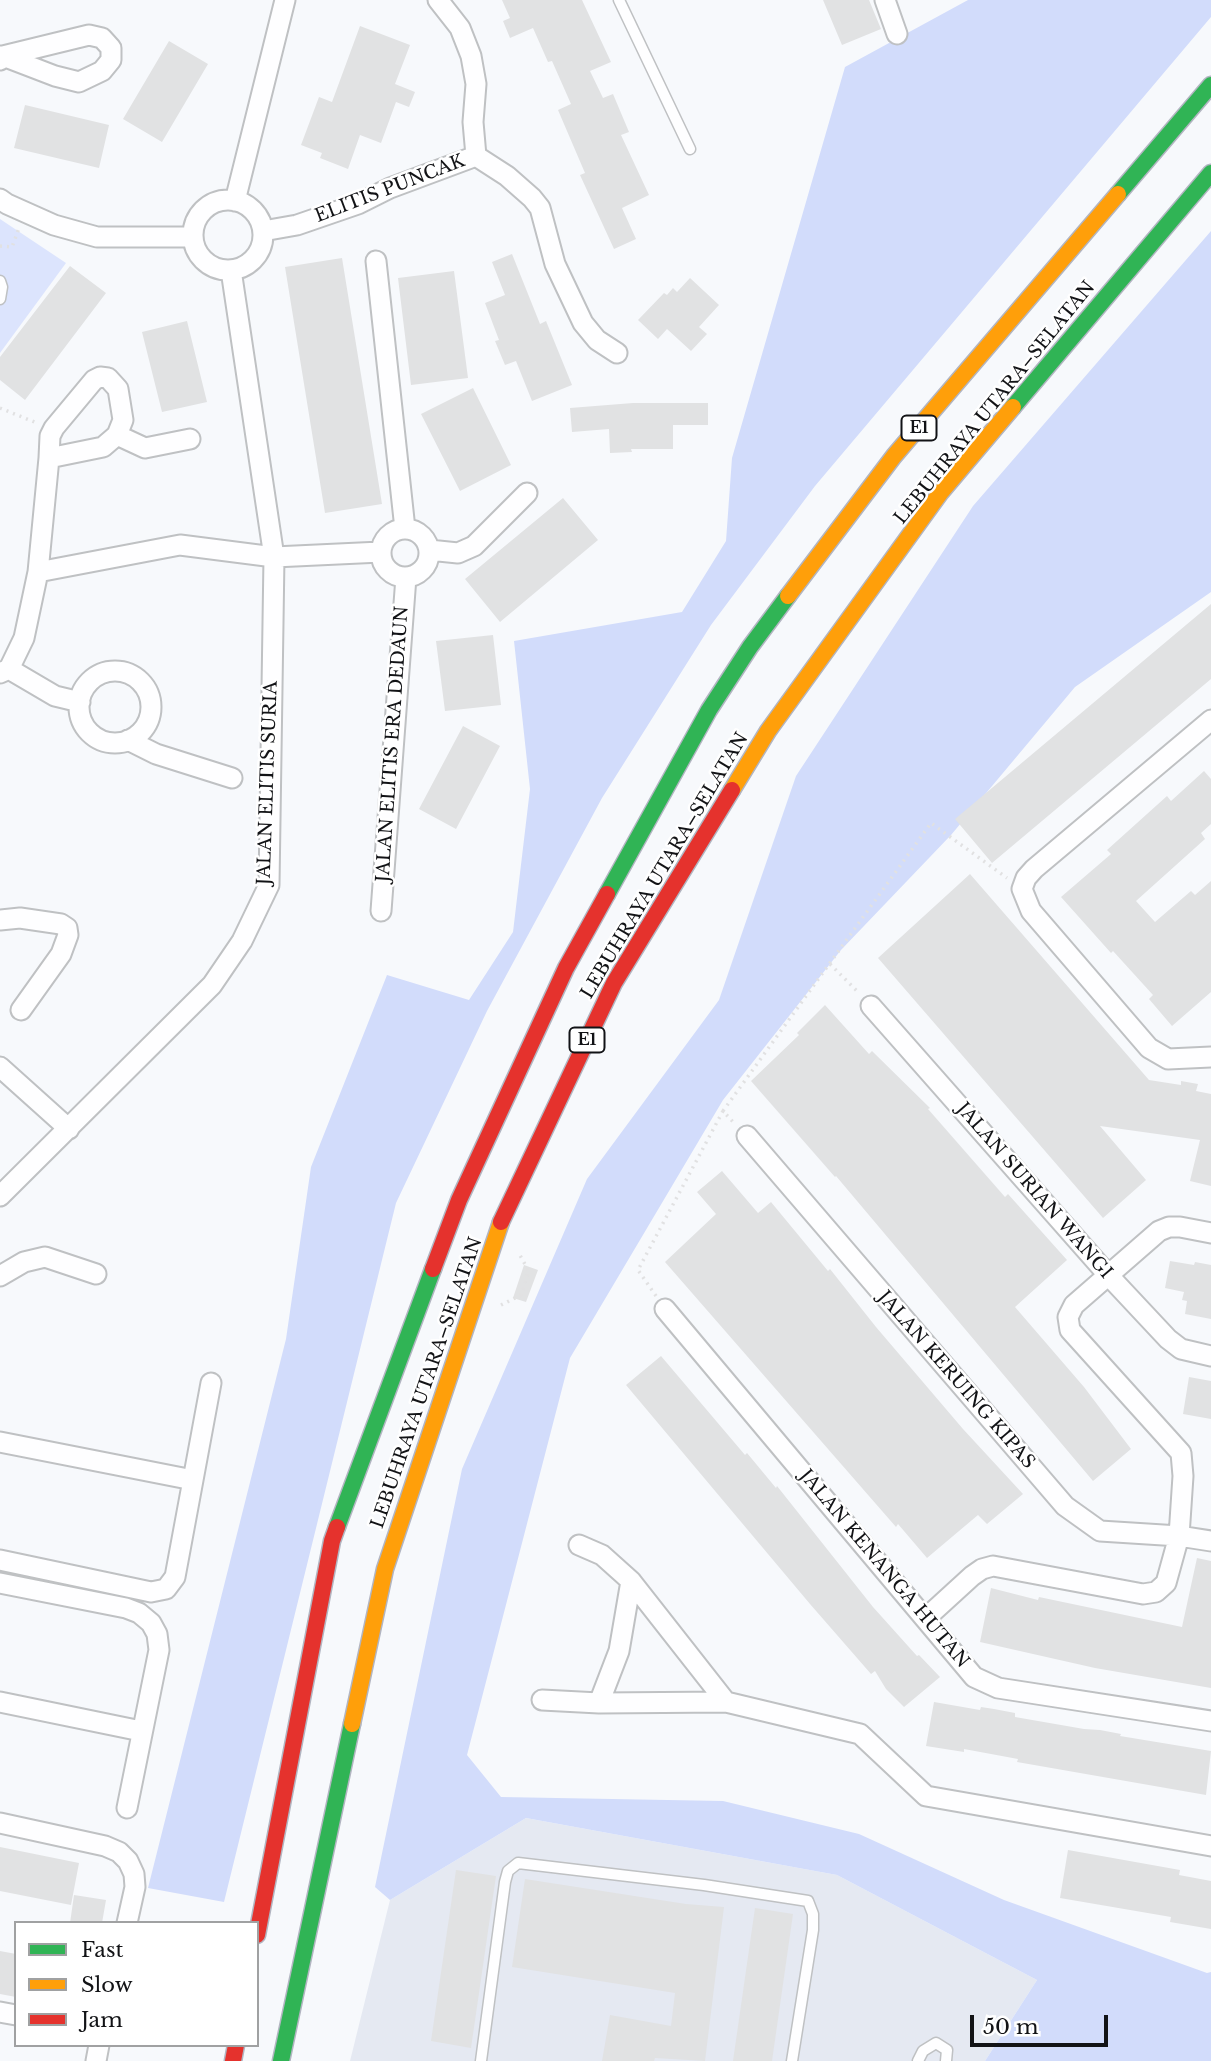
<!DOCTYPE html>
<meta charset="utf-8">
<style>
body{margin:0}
#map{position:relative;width:1211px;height:2061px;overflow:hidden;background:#f7f9fc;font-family:"Libre Baskerville",serif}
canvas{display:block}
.legend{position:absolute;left:14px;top:1921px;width:245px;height:126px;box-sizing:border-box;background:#fff;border:2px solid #a0a1a2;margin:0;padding:9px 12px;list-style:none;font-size:21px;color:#121316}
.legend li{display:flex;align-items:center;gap:14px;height:35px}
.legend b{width:35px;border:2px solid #a0a1a2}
.scale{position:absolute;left:970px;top:2015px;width:138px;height:32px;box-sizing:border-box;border:4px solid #121316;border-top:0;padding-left:9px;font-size:21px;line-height:24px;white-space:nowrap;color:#121316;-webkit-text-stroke:5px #fff;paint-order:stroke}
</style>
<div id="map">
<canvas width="1211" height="2061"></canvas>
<ul class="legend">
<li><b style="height:9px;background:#30b455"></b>Fast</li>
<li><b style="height:9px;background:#ff9f0a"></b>Slow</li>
<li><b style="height:9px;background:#e5322d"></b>Jam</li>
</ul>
<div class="scale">50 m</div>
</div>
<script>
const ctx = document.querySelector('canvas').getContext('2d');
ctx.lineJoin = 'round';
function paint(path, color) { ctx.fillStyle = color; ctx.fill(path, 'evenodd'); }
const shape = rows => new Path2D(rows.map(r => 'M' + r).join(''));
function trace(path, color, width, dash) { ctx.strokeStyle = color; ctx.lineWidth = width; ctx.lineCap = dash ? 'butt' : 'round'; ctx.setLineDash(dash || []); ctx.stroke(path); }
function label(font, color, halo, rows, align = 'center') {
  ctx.font = font + ' "Libre Baskerville",serif'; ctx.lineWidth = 5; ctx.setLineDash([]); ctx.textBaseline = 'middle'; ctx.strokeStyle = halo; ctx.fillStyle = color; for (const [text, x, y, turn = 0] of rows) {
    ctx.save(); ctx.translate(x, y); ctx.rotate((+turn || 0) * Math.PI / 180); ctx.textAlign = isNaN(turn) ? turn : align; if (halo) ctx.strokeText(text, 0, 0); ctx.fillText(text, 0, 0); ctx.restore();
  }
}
paint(shape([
 [526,1818,837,1875,1037,1980,985,2061,350,2061,390,1900]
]), '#e5e9f2');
paint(shape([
 [0,219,66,263,0,353]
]), '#dce4fd');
paint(shape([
 [968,0,1211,0,1211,17,815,486,711,625,602,798,487,1011,396,1203,224,1902,148,1888,286,1339,311,1167,387,975,469,1000,513,932,530,789,514,641,682,612,726,541,732,458,845,67],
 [1211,231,1211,592,1075,687,951,835,841,950,723,1100,570,1358,467,1755,501,1797,723,1801,859,1834,1004,1900,1207,1973,1211,1972,1211,2061,985,2061,1037,1980,837,1875,526,1818,390,1900,375,1887,462,1469,587,1179,719,1000,796,776,973,506]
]), '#d2dcfb');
paint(shape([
 [502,0,582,0,611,62,590,71,603,98,613,94,629,132,621,135,649,195,622,208,636,239,614,249,580,175,585,173,558,110,571,104,552,61,548,62,533,28,510,38,503,21,510,18],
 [823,0,869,0,881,29,842,45],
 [360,26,410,45,395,84,415,92,409,107,396,102,381,143,360,135,348,169,320,158,322,153,301,145,319,97,332,102],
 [169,41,208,64,162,142,123,119],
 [25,105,109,125,99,168,14,148],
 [512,254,540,324,546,321,572,385,532,401,516,361,505,365,495,341,499,340,485,303,505,295,492,262],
 [342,258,382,504,325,513,285,267],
 [70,266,106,293,25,400,0,380,0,357],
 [454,271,468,378,411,385,398,278],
 [690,278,719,305,699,327,707,334,691,351,667,329,658,339,638,320,664,293,667,295,673,288,677,292],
 [187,321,207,402,162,412,142,332],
 [473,388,511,465,460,491,421,414],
 [633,403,708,403,708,425,673,425,673,449,631,449,632,452,610,453,609,429,572,432,570,408],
 [563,498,598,540,500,622,465,579],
 [1211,604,1211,679,992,863,955,819],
 [493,635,501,705,445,711,436,641],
 [463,726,500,746,456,829,419,809],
 [1204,771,1211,779,1211,824,1201,833,1205,839,1136,901,1155,922,1191,891,1195,895,1211,881,1211,992,1172,1026,1149,999,1153,995,1113,951,1111,953,1061,897,1111,854,1107,850,1167,796,1171,801],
 [970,874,1149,1080,1181,1085,1181,1081,1198,1084,1196,1091,1211,1094,1211,1186,1190,1181,1200,1140,1100,1126,1146,1180,1103,1218,878,958],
 [825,1005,869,1054,872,1051,930,1108,928,1109,1005,1197,1008,1194,1067,1260,1015,1307,1084,1387,1131,1449,1093,1481,836,1176,835,1177,751,1081,799,1035,797,1033],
 [722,1171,758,1213,771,1202,828,1271,830,1269,876,1327,963,1429,1023,1494,987,1524,978,1515,927,1558,898,1524,896,1527,665,1262,716,1214,697,1192],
 [1170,1261,1194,1265,1195,1262,1211,1265,1211,1319,1185,1314,1187,1301,1182,1300,1184,1292,1165,1288],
 [524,1265,538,1270,526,1302,513,1298],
 [661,1356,745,1455,747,1453,776,1488,777,1486,873,1607,917,1656,919,1655,940,1677,904,1707,886,1689,875,1671,871,1674,810,1604,626,1385],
 [1189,1377,1211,1381,1211,1419,1183,1414],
 [1197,1558,1211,1561,1211,1688,1095,1668,980,1642,991,1588,1038,1600,1039,1597,1182,1627],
 [934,1702,980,1710,981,1707,994,1709,1015,1713,1015,1717,1084,1729,1100,1730,1121,1734,1120,1736,1211,1751,1206,1795,1017,1762,1018,1759,964,1749,964,1752,926,1746],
 [0,1847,79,1863,71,1905,0,1891],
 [1068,1850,1180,1870,1179,1875,1211,1881,1211,1929,1170,1922,1171,1917,1060,1898],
 [456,1870,496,1876,471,2048,431,2041],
 [525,1879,686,1904,724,1907,705,2061,655,2058,654,2061,602,2061,610,2015,671,2026,675,1993,512,1967],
 [74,1895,106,1900,102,1923,70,1923],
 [755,1908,793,1914,772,2061,733,2061],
 [0,1951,16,1954,16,1997,0,1994]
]), '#e1e2e3');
const lane = shape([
 [619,0,690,149],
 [0,281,2,287,0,299],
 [481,2061,505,1882,508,1871,518,1863,704,1885,808,1901,813,1914,813,1930,792,2061],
 [918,2061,923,2051,936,2043,947,2050,946,2061]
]);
const street = shape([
 [438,0,460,28,471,56,476,84,473,122,476,156,507,176,532,198,540,208,555,264,583,323,597,340,617,353],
 [885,0,897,34],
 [0,56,3,56,55,76,79,82,102,71,111,60,111,48,102,38,89,35,3,56,0,60],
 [0,199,7,204,54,225,97,237,193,237],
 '193 235a35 35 0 1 1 70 0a35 35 0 1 1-70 0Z',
 [235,201,285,0],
 [263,231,297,225,358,204,390,188,476,156],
 [376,261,405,529],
 [100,377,108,378,118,389,123,420,117,435,103,447,49,458,50,436,54,428,94,380,100,377],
 [117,435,145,448,190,439],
 '381 553a24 24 0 1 1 48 0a24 24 0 1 1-48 0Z',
 [429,550,458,553,474,546,527,493],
 [38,572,180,545,274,557,381,552],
 [9,669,55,696,80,702],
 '79 707a36 36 0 1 1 72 0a36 36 0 1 1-72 0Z',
 [0,673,9,669,24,638,38,572,49,458],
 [1211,720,1034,869,1026,878,1022,889,1031,911,1149,1048,1168,1059,1211,1057],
 [128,740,156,754,232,778],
 [381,911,406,577],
 [0,920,20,918,61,924,67,928,68,935,61,954,21,1010],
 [871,1006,1109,1276,1168,1339,1181,1349,1211,1356],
 [0,1067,69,1129],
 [747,1136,1065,1506,1100,1531,1179,1536,1211,1541],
 [0,1196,212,985,242,941,269,885,274,557,231,270],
 [0,1276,24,1262,45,1257,96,1274],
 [665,1309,974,1677,998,1688,1211,1721],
 [0,1442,193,1480],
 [579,1545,602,1555,631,1581,726,1702],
 [0,1560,151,1592,166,1589,175,1577,211,1383],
 [0,1583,126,1608,139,1613,151,1623,157,1634,159,1650,127,1808],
 [926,1618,972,1576,982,1569,993,1566,1143,1594,1156,1592,1166,1583,1179,1536,1183,1476,1181,1453,1070,1330,1068,1317,1074,1305,1159,1231,1169,1227,1180,1227,1211,1233],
 [542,1700,599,1703,726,1702,860,1734,926,1796,1211,1846],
 [0,1702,141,1731],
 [599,1703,619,1651,631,1581],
 [0,1823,105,1846,119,1852,128,1861,134,1874,135,1887,127,1923],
 [0,2012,16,2015],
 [96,2061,99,2045]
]);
const fast = shape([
 [1118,194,1211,85],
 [1013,407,1211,173],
 [607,894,709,710,750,647,788,596],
 [337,1527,433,1269],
 [281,2061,352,1724]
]);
const slow = shape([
 [788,596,894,456,1118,194],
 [732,790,768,731,941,492,1013,407],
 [352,1724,385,1569,501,1222]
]);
const jam = shape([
 [501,1222,614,983,732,790],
 [433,1269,459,1200,566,968,607,894],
 [257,1935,332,1541,337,1527],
 [233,2061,236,2045]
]);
trace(lane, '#bfc1c3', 13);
trace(street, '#bfc1c3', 23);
trace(fast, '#b2b5c1', 19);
trace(slow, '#b2b5c1', 19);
trace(jam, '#b2b5c1', 19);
trace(shape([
 [0,246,12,247,19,228],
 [0,408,37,423],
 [830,964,858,992],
 [723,1111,931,823,1007,878],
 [656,1296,638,1270,723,1111,734,1123],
 [501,1305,521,1295,529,1271,518,1252]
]), '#e1e1e2', 3.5, [2, 5]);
trace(lane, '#fefeff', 10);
trace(street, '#fefeff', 19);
trace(fast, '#30b455', 16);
trace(slow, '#ff9f0a', 16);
trace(jam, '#e5322d', 16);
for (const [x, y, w] of [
 [919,428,35],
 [587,1040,35]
]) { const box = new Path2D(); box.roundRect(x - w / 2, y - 12.5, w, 25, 5); ctx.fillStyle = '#fff'; ctx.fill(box); trace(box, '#121316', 2); }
label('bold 16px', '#121316', null, [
 ["E1",919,428],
 ["E1",587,1040]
]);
label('18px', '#121316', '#fff', [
 ["ELITIS PUNCAK",390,189,-21],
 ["LEBUHRAYA UTARA–SELATAN",995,403,-51],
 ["JALAN ELITIS ERA DEDAUN",393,744,-86],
 ["JALAN ELITIS SURIA",268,783,-88],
 ["LEBUHRAYA UTARA–SELATAN",665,866,-59],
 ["JALAN SURIAN WANGI",1034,1191,49],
 ["JALAN KERUING KIPAS",956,1380,49],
 ["LEBUHRAYA UTARA–SELATAN",427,1383,-71],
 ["JALAN KENANGA HUTAN",884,1569,50]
]);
</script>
